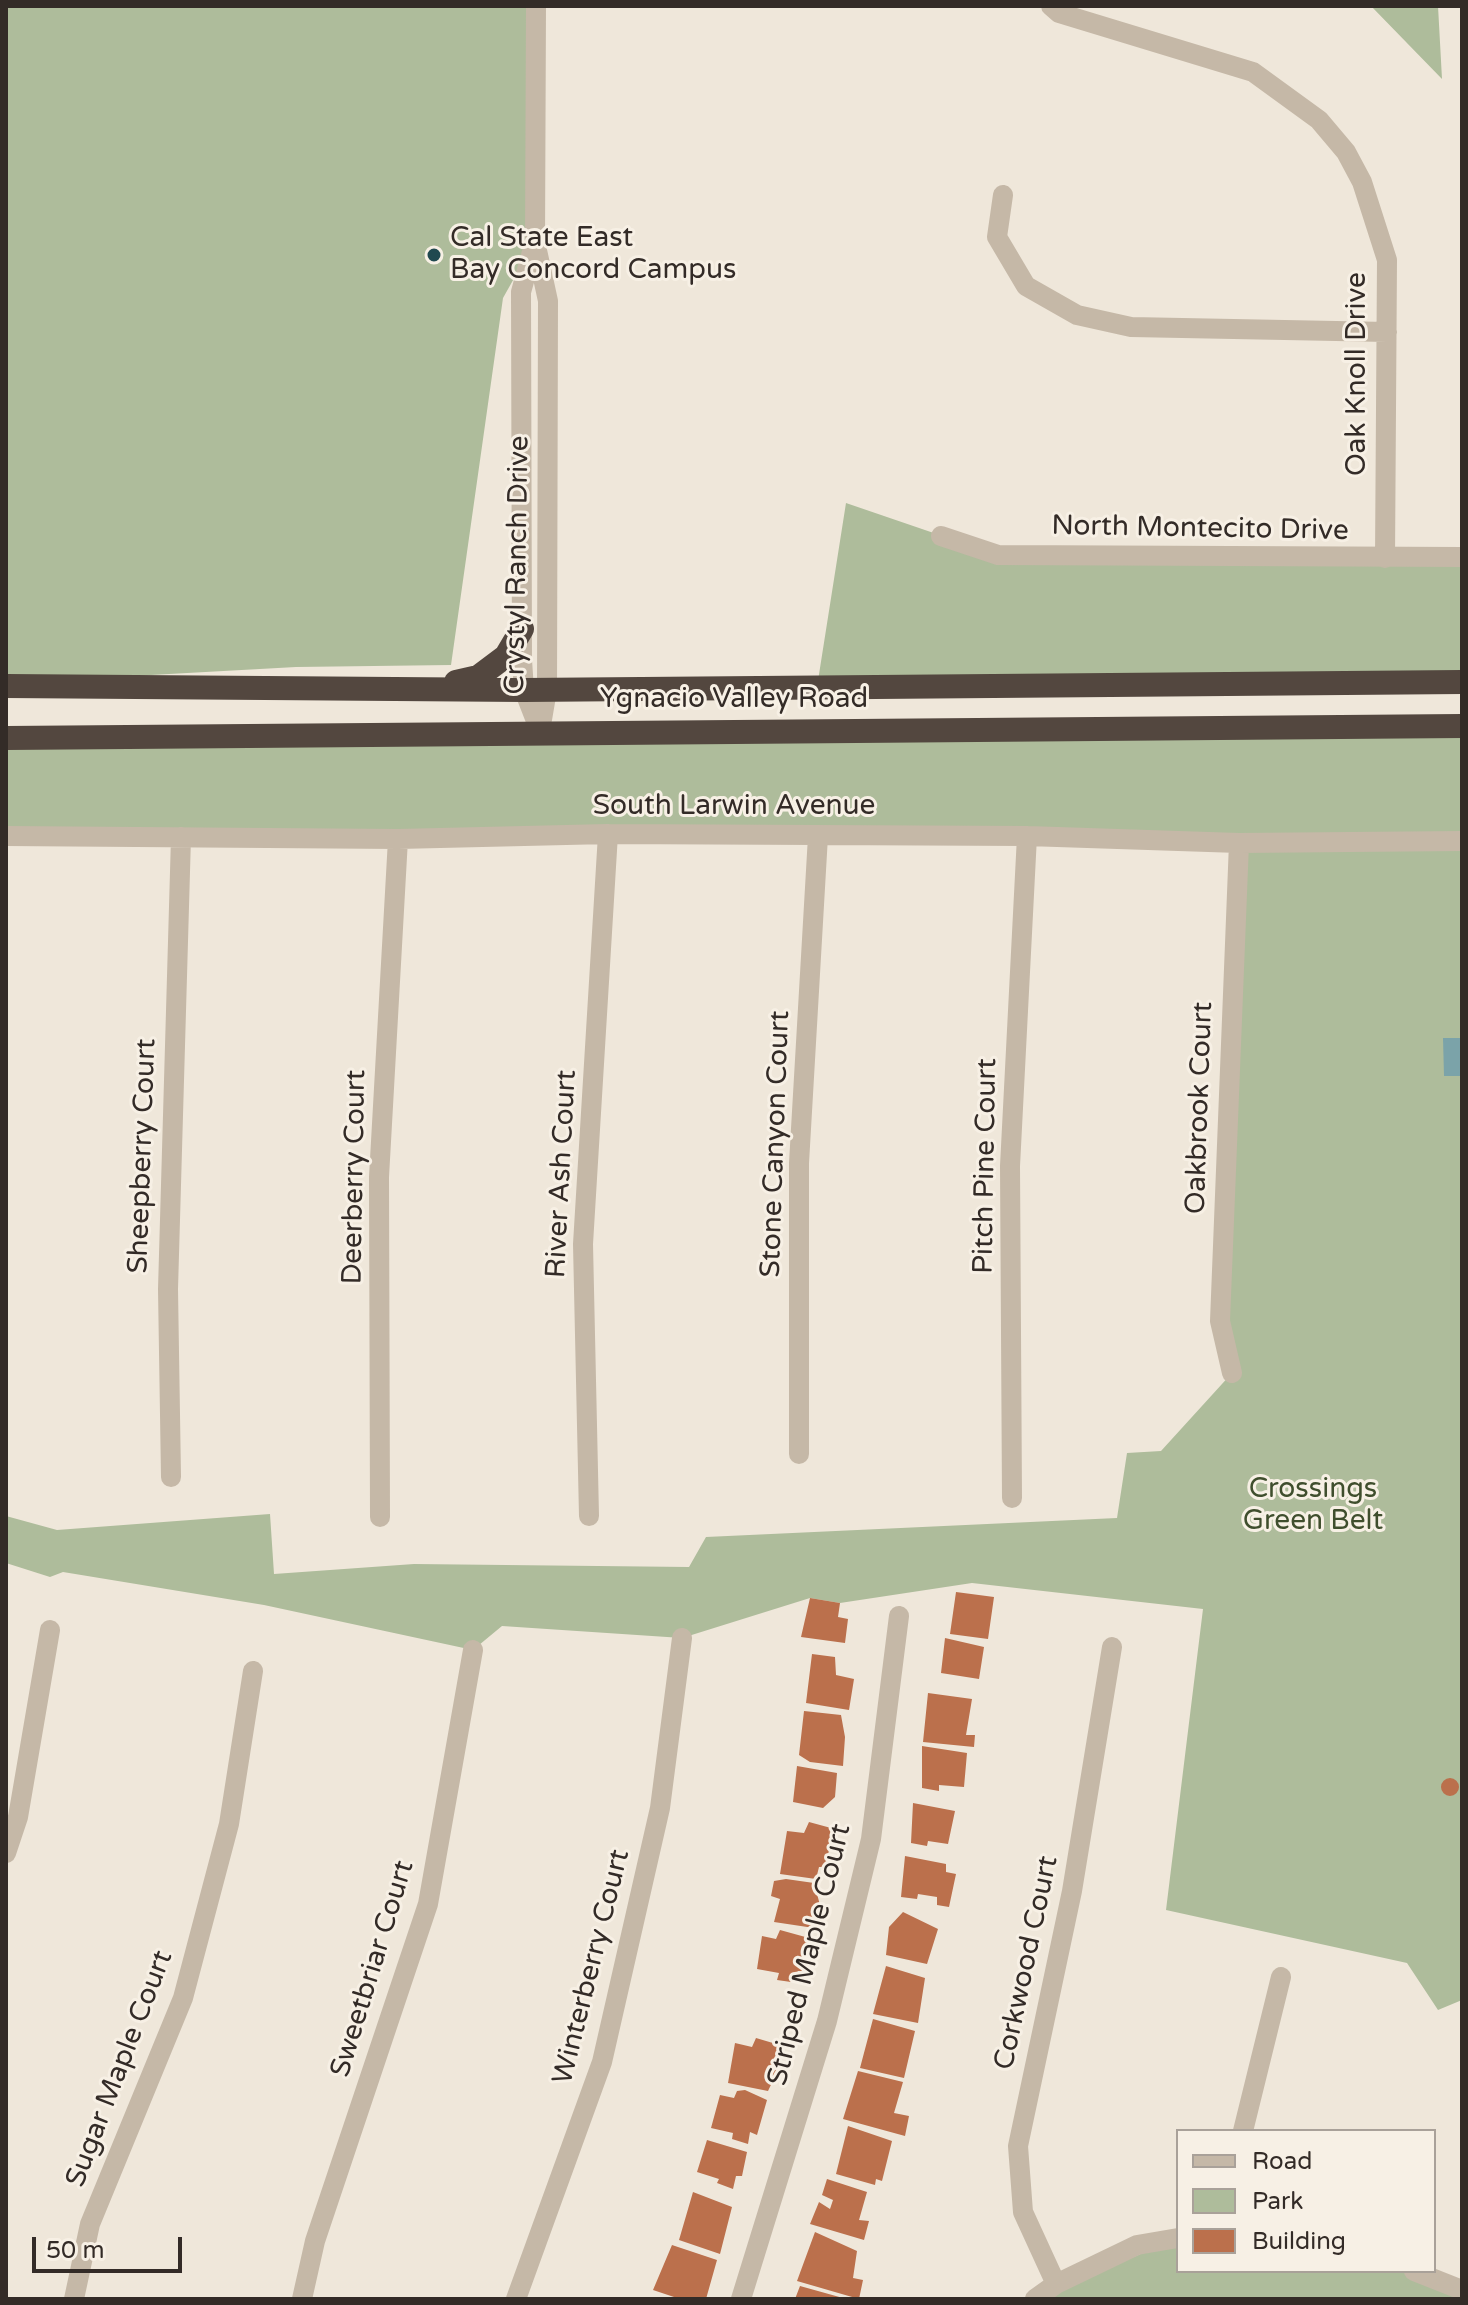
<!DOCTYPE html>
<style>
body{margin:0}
#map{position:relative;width:1468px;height:2305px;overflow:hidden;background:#efe7da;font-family:"Varela Round",sans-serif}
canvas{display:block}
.frame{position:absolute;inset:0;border:8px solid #332b27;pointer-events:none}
.legend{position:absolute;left:1176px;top:2129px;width:260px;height:144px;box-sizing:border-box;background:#f7f0e5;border:2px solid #a9a199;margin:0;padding:10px 14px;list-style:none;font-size:24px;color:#332b27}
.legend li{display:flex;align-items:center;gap:16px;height:40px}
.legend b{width:40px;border:2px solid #a9a199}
.scale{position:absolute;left:32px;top:2237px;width:150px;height:36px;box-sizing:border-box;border:4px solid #332b27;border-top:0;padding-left:10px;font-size:24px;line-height:28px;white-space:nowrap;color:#332b27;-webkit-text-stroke:6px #f7f0e5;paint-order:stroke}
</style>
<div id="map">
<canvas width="1468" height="2305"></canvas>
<div class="frame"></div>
<ul class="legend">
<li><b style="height:10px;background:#c5b8a7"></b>Road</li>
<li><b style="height:22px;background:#aebc9b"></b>Park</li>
<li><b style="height:22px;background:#bb704c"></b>Building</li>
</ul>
<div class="scale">50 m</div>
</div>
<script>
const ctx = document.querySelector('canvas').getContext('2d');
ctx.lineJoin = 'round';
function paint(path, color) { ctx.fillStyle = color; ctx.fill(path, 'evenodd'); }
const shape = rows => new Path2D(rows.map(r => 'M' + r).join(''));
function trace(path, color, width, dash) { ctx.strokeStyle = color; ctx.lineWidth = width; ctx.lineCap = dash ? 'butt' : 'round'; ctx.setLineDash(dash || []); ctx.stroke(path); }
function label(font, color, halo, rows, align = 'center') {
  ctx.font = font + ' "Varela Round",sans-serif'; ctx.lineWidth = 6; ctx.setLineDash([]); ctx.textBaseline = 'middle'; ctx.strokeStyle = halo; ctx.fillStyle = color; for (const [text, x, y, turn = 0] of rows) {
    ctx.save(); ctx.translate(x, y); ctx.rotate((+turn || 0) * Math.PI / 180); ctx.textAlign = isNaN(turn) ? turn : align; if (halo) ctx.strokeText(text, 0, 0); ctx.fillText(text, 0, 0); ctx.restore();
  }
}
paint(shape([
 [6,6,536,6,535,241,503,298,451,665,296,667,6,683],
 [1371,6,1438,6,1442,79],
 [846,503,998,555,1462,557,1462,682,817,687],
 [1462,726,1462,2000,1438,2010,1407,1963,1166,1910,1203,1609,972,1583,840,1603,810,1598,682,1638,502,1626,473,1650,264,1605,63,1572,50,1577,6,1563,6,1516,57,1530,270,1514,274,1574,414,1564,689,1567,706,1537,1117,1518,1127,1453,1161,1451,1232,1373,1220,1321,1239,844,6,836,6,738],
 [1178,2238,1178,2271,1414,2271,1462,2299,1035,2299]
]), '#aebc9b');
paint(shape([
 [1443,1038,1462,1038,1462,1076,1444,1076]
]), '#7ba3a9');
paint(shape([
 [956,1592,994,1597,988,1639,950,1634],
 [810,1598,840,1603,838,1617,848,1619,845,1643,801,1637],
 [945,1638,984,1647,979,1679,941,1673],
 [812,1654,835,1657,836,1675,854,1679,849,1710,806,1703],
 [928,1693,972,1699,966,1735,975,1735,974,1747,923,1742],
 [804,1711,841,1715,845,1737,843,1766,810,1762,799,1755],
 [922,1746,967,1753,964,1787,939,1785,939,1791,922,1788],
 [797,1766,837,1773,835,1797,823,1808,793,1802],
 '1441 1787a9 9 0 1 1 18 0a9 9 0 1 1-18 0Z',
 [913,1803,955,1811,948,1844,928,1841,927,1846,911,1843],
 [809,1822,831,1828,827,1867,819,1867,816,1879,780,1874,787,1831,804,1833],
 [905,1856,946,1864,946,1872,956,1874,949,1907,937,1905,937,1897,918,1894,917,1899,901,1897],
 [786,1879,814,1883,820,1905,814,1928,774,1922,780,1899,771,1896,774,1881],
 [903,1912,938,1929,927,1964,886,1955,889,1927],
 [780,1930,809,1938,802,1971,798,1971,791,1982,777,1980,779,1973,757,1969,762,1936,776,1939],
 [886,1966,925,1978,918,2023,873,2014],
 [873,2019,915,2031,904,2078,860,2068],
 [756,2038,783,2046,779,2068,768,2091,728,2083,735,2043,752,2047],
 [858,2071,903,2082,894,2113,909,2116,905,2136,843,2119],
 [745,2090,767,2100,757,2135,750,2132,748,2144,732,2139,733,2133,711,2128,720,2095,734,2098,737,2091],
 [848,2126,892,2141,882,2181,876,2179,875,2185,836,2174],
 [707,2140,747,2152,742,2176,736,2176,733,2189,717,2183,719,2179,697,2172],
 [827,2179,867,2192,859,2220,869,2221,864,2240,810,2224,819,2202,830,2209,833,2200,822,2195],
 [693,2192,732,2207,720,2254,679,2240],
 [815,2232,857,2251,853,2278,863,2280,859,2299,797,2281],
 [672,2245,717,2260,706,2299,680,2299,653,2290],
 [800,2286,843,2298,843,2299,795,2299]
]), '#bb704c');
trace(shape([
 [1051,6,1059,13,1253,72,1319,120,1346,152,1362,182,1387,260,1385,558],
 [1003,195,997,237,1026,286,1077,315,1131,327,1387,332],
 [535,241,548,301,547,690,540,731,524,690,522,660,521,292,535,241],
 [535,241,536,6],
 [941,536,998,555,1462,557],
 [6,836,398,839,608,834,1027,836,1239,843,1462,841],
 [1232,1373,1220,1321,1239,843],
 [799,1454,799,1163,818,836],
 [171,1477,168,1289,181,837],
 [1012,1498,1010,1166,1027,836],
 [589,1516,583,1244,608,834],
 [380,1517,379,1177,398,839],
 [6,1853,18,1817,50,1630],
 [1243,2131,1281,1977],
 [1414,2271,1462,2290],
 [1056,2284,1023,2212,1018,2146,1072,1891,1112,1647],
 [74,2299,90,2224,183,1998,229,1824,253,1671],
 [302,2299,315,2241,428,1904,473,1650],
 [516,2299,602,2062,660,1808,682,1638],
 [741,2299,827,2021,871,1839,899,1616],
 [1035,2299,1056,2284,1137,2245,1178,2238]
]), '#c5b8a7', 20);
trace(shape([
 [456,682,478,677,506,656,522,629],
 [6,686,524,690,1462,682],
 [6,738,1462,726]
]), '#53473f', 24);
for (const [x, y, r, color] of [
 [434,255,8,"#204950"]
]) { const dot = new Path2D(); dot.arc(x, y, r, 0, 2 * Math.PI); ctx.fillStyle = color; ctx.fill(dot); trace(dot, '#f7f0e5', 3); }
label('28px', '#332b27', '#f7f0e5', [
 ["Cal State East",450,239],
 ["Bay Concord Campus",450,271]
], 'left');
label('28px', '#332b27', '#f7f0e5', [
 ["Oak Knoll Drive",1358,374,-90],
 ["North Montecito Drive",1200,529,1],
 ["Crystyl Ranch Drive",518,565,-89],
 ["Ygnacio Valley Road",734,700],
 ["South Larwin Avenue",734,807],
 ["Oakbrook Court",1200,1108,-88],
 ["Stone Canyon Court",776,1144,-88],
 ["Sheepberry Court",143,1156,-88],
 ["Pitch Pine Court",986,1166,-89],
 ["River Ash Court",562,1174,-87],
 ["Deerberry Court",355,1177,-89],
 ["Striped Maple Court",810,1955,-76],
 ["Corkwood Court",1027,1963,-78],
 ["Winterberry Court",592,1967,-76],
 ["Sweetbriar Court",373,1969,-73],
 ["Sugar Maple Court",120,2069,-69]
]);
label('28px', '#3f4e2d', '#f7f0e5', [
 ["Crossings",1313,1490],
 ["Green Belt",1313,1522]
]);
</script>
